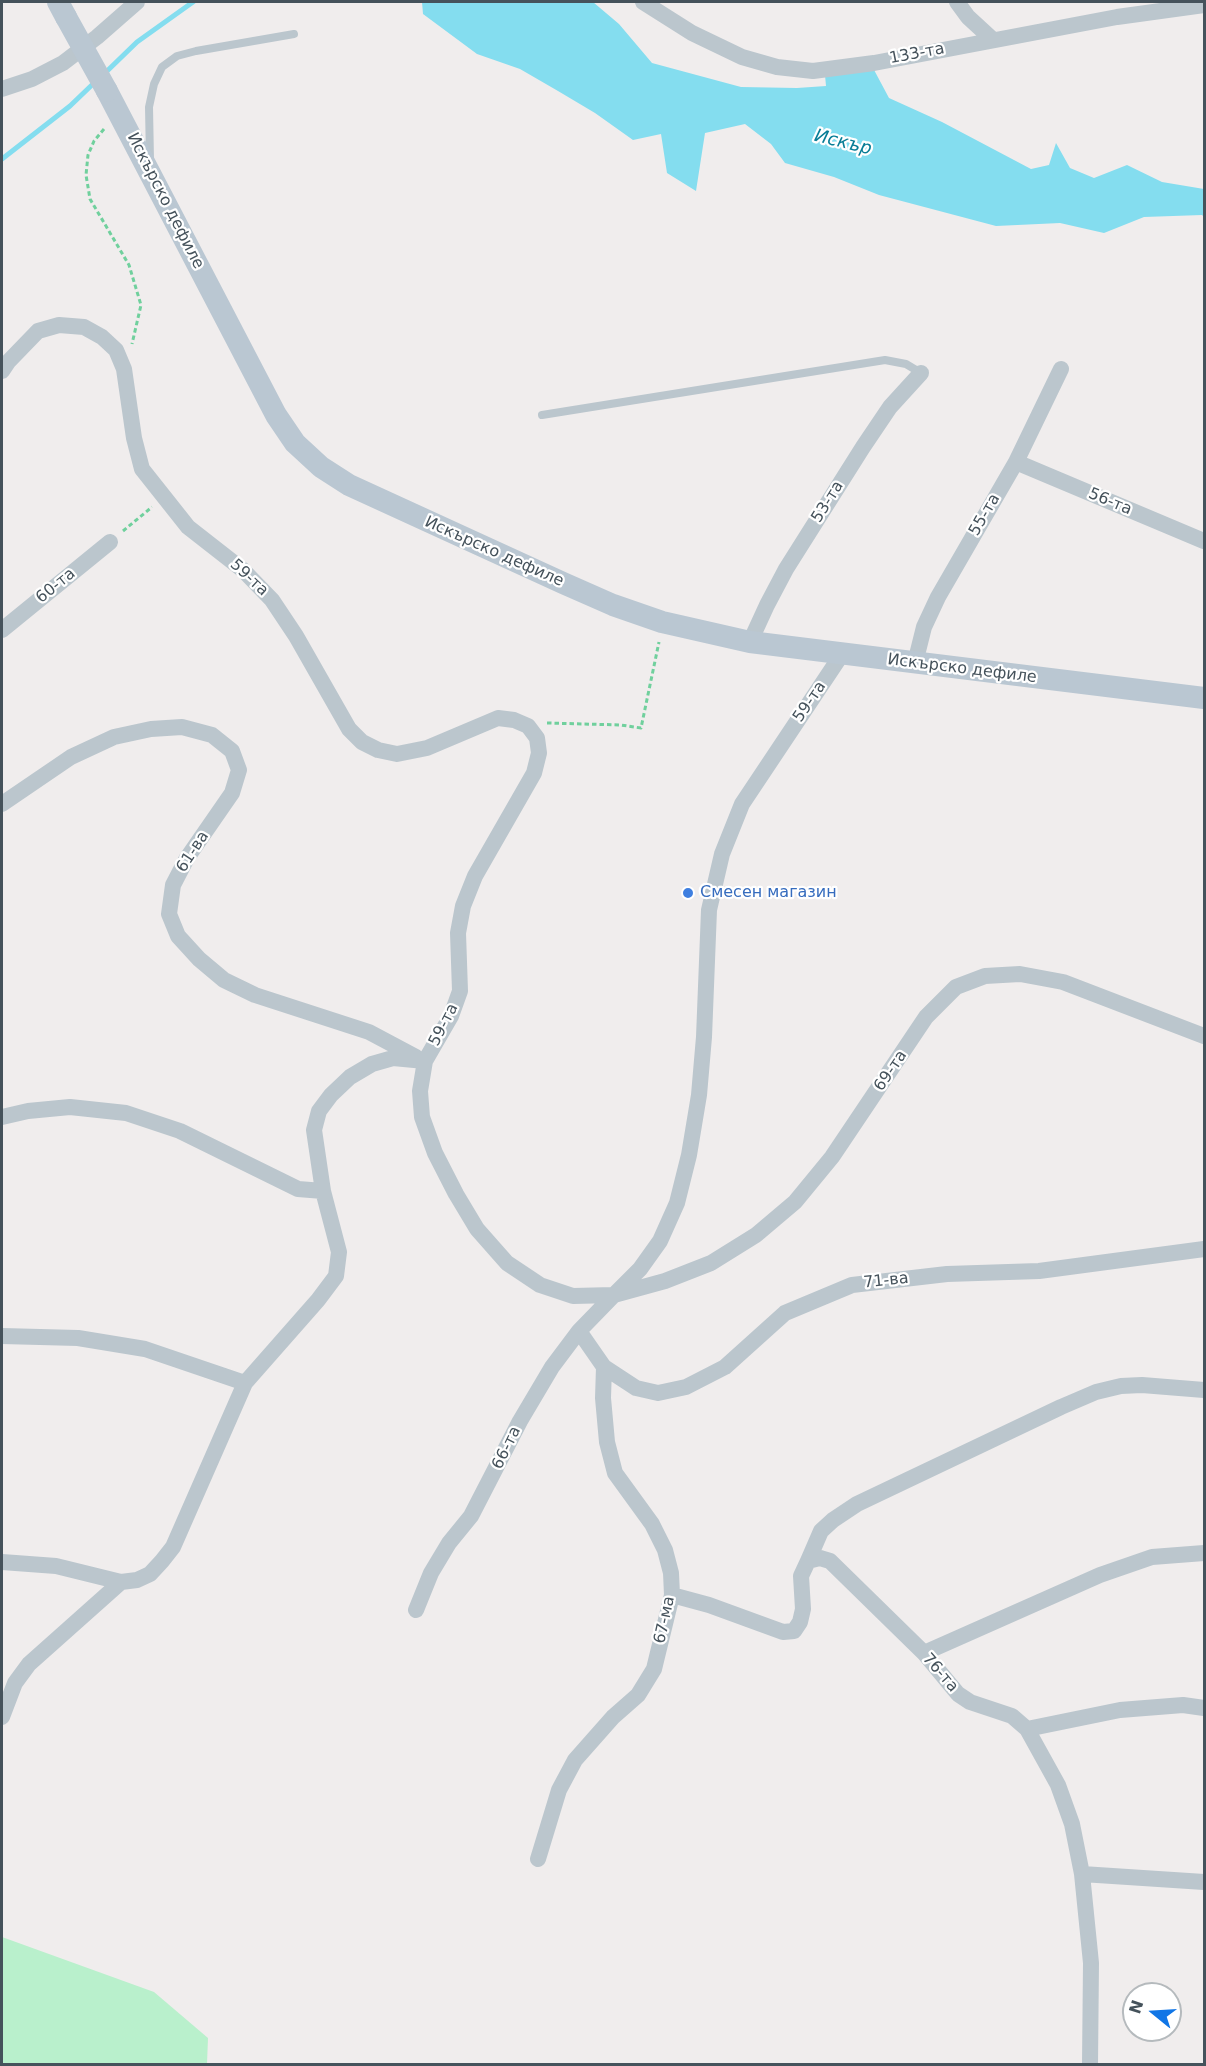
<!DOCTYPE html>
<meta charset="utf-8">
<style>
body{margin:0}
#map{position:relative;width:1206px;height:2066px;overflow:hidden;background:#f0eded;font-family:"DejaVu Sans",sans-serif}
canvas{display:block}
.frame{position:absolute;inset:0;border:3px solid #45525b;pointer-events:none}
.north{position:absolute;left:1122px;top:1982px;width:60px;height:60px;box-sizing:border-box;background:#fff;border:2px solid #b5babd;border-radius:50%;rotate:288deg;font-size:16px;font-weight:700;line-height:24px;text-align:center;color:#45525b}
.north::after{content:'';display:block;margin:auto;width:21px;height:27px;background:#1176e6;clip-path:polygon(50% 0,100% 100%,50% 72%,0 100%)}
</style>
<div id="map">
<canvas width="1206" height="2066"></canvas>
<div class="frame"></div>
<div class="north">N</div>
</div>
<script>
const ctx = document.querySelector('canvas').getContext('2d');
ctx.lineJoin = 'round';
function paint(path, color) { ctx.fillStyle = color; ctx.fill(path, 'evenodd'); }
const shape = rows => new Path2D(rows.map(r => 'M' + r).join(''));
function trace(path, color, width, dash) { ctx.strokeStyle = color; ctx.lineWidth = width; ctx.lineCap = dash ? 'butt' : 'round'; ctx.setLineDash(dash || []); ctx.stroke(path); }
function label(font, color, halo, rows, align = 'center') {
  ctx.font = font + ' "DejaVu Sans",sans-serif'; ctx.lineWidth = 4.5; ctx.setLineDash([]); ctx.textBaseline = 'middle'; ctx.strokeStyle = halo; ctx.fillStyle = color; for (const [text, x, y, turn = 0] of rows) {
    ctx.save(); ctx.translate(x, y); ctx.rotate((+turn || 0) * Math.PI / 180); ctx.textAlign = isNaN(turn) ? turn : align; if (halo) ctx.strokeText(text, 0, 0); ctx.fillText(text, 0, 0); ctx.restore();
  }
}
paint(shape([
 [2,1937,154,1992,208,2038,207,2064,2,2064]
]), '#b9f0cc');
paint(shape([
 [422,2,593,2,619,24,652,63,741,87,797,88,826,86,825,75,873,68,889,98,942,122,1031,169,1049,165,1056,143,1070,168,1094,178,1127,165,1162,182,1204,189,1204,217,1202,215,1144,217,1104,233,1060,223,996,226,879,195,834,177,785,163,771,144,745,124,705,133,696,191,667,173,661,134,633,140,595,113,558,91,520,69,477,54,423,14]
]), '#84ddef');
trace(shape([
 [104,74,137,42,193,2],
 [2,159,70,106,95,82]
]), '#84ddef', 5);
trace(shape([
 [104,129,94,141,88,155,86,175,90,199,129,265,141,305,132,344],
 [123,531,152,507],
 [547,723,621,725,641,728,659,642]
]), '#70d09d', 3, [4.5, 3]);
trace(shape([
 [150,160,149,107,154,84,162,67,177,56,196,51,294,34],
 [542,415,885,360,906,364,921,373]
]), '#bbc6cd', 8);
trace(shape([
 [643,2,692,33,742,57,777,67,813,71,874,63,1117,17,1204,5],
 [957,2,968,17,993,40],
 [2,89,32,79,63,63,97,37,137,2],
 [2,371,8,362,38,331,59,325,84,327,102,337,116,350,124,369,134,438,142,469,188,527,243,570,272,600,296,636,349,729,362,742,378,750,397,754,427,748,498,718,514,720,528,726,537,738,539,753,534,773,475,876,463,906,458,933,460,991,451,1016,425,1061,420,1091,422,1117,435,1153,456,1194,477,1229,507,1263,540,1285,573,1296,614,1295,640,1269,660,1241,677,1203,689,1155,699,1095,704,1037,709,910,722,854,742,804,842,654],
 [1016,462,1204,541],
 [2,630,110,542],
 [750,642,767,605,786,569,863,447,890,407,921,373],
 [915,663,924,627,938,597,1016,462,1061,369],
 [2,804,71,757,114,737,151,729,182,727,212,735,232,751,239,770,232,793,187,858,173,885,169,914,178,936,199,959,224,980,255,995,369,1032,416,1057],
 [2,1117,28,1111,70,1107,126,1113,180,1131,298,1189,323,1191],
 [2,1336,78,1338,145,1349,245,1383],
 [604,1367,636,1388,658,1393,686,1387,725,1367,785,1313,852,1285,947,1274,1039,1271,1204,1249],
 [808,1561,821,1531,833,1520,857,1504,1061,1407,1096,1392,1121,1386,1142,1385,1204,1390],
 [2,1562,56,1566,121,1582,137,1580,150,1574,162,1561,173,1547,245,1383,318,1300,336,1276,339,1252,323,1191,314,1130,319,1111,331,1095,350,1077,372,1064,393,1058,425,1061],
 [672,1595,709,1605,783,1632,794,1631,800,1622,803,1609,801,1576,808,1561,820,1558,830,1561,924,1653,958,1694,970,1702,1012,1716,1027,1729,1058,1785,1072,1824,1082,1874,1091,1963,1090,2064],
 [416,1610,431,1573,449,1543,471,1516,520,1421,552,1367,579,1331,614,1295,665,1281,711,1263,756,1235,795,1202,832,1157,926,1017,956,987,985,976,1020,974,1063,982,1204,1036],
 [924,1653,1100,1575,1152,1557,1204,1553],
 [2,1717,15,1683,29,1664,121,1582],
 [1027,1729,1120,1710,1183,1705,1204,1708],
 [538,1859,559,1790,575,1760,613,1717,638,1695,654,1669,672,1595,671,1573,665,1550,652,1524,615,1473,607,1442,603,1398,604,1367,579,1331],
 [1082,1874,1204,1882]
]), '#bbc6cd', 16);
trace(shape([
 [58,2,66,17],
 [107,91,276,415,295,443,321,467,349,485,563,583,613,605,662,622,750,642,1204,698]
]), '#bac7d2', 22);
trace(shape([
 [66,17,107,91]
]), '#bac7d2', 22);
for (const [x, y, r, color] of [
 [688,893,6,"#3f7fe0"]
]) { const dot = new Path2D(); dot.arc(x, y, r, 0, 2 * Math.PI); ctx.fillStyle = color; ctx.fill(dot); trace(dot, '#fff', 2); }
label('16px', '#45525b', '#fff', [
 ["133-та",917,54,-11],
 ["Искърско дефиле",165,201,63],
 ["53-та",828,502,-58],
 ["56-та",1110,502,23],
 ["55-та",985,515,-60],
 ["Искърско дефиле",494,552,24],
 ["59-та",249,578,43],
 ["60-та",56,586,-39],
 ["Искърско дефиле",962,669,7],
 ["59-та",810,702,-56],
 ["61-ва",193,852,-57],
 ["59-та",444,1025,-63],
 ["69-та",891,1071,-56],
 ["71-ва",886,1281,-6],
 ["66-та",507,1448,-64],
 ["67-ма",665,1620,-78],
 ["76-та",940,1673,49]
]);
label('16px', '#366cbe', '#fff', [
 ["Смесен магазин",700,893]
], 'left');
label('italic 18px', '#087d96', '#fff', [
 ["Искър",843,143,14]
]);
</script>
